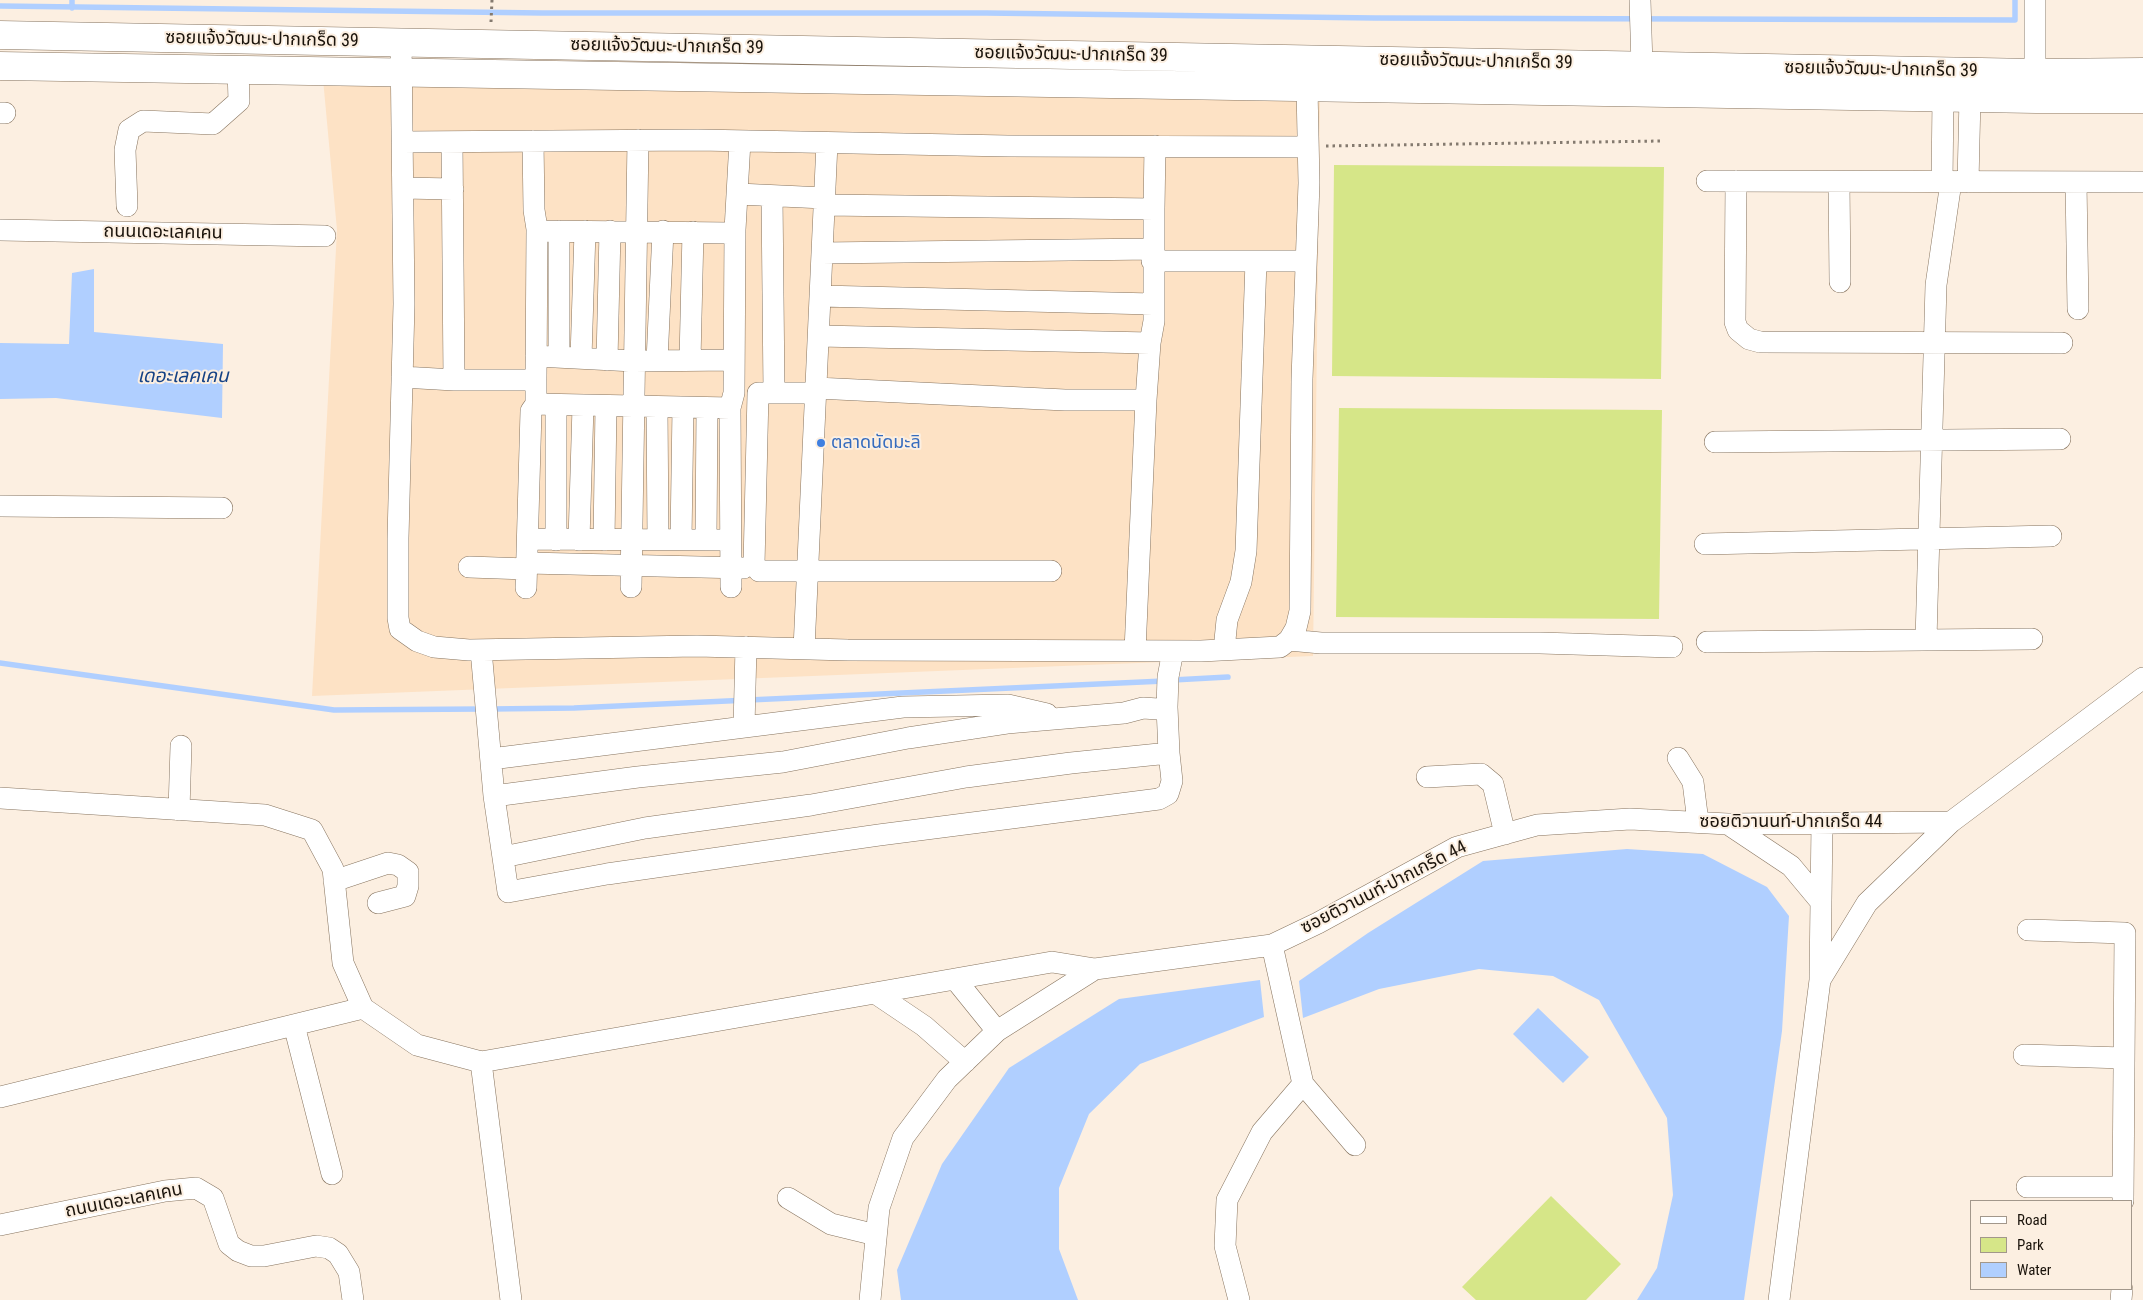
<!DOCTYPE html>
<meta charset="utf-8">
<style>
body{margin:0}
#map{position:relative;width:2143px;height:1300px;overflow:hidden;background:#fcefe1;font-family:"Roboto Condensed",sans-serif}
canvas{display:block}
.legend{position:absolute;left:1970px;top:1200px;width:162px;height:90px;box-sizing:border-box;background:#fcefe1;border:1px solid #a2978b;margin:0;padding:6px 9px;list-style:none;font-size:15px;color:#1a130b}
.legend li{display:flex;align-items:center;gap:10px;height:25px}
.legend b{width:25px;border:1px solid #a2978b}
</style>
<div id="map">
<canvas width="2143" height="1300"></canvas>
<ul class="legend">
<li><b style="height:6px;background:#fff"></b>Road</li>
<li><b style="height:14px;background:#d6e688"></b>Park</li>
<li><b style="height:14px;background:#b0cfff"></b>Water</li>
</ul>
</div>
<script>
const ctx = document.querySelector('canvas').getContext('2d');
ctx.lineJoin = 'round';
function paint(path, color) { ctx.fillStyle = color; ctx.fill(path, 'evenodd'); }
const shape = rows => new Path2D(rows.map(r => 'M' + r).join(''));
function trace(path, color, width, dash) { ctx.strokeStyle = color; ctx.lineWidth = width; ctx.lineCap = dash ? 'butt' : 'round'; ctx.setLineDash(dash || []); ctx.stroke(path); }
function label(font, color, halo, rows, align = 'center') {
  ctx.font = font + ' "Roboto Condensed","Noto Sans Thai",sans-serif'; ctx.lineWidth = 4; ctx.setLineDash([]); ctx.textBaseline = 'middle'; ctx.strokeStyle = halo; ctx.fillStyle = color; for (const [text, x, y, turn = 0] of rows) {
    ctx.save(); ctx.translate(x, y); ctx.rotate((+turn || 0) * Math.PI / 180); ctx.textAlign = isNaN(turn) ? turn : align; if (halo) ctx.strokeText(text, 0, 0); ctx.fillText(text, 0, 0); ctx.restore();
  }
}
paint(shape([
 [323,79,1320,102,1313,656,312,696,337,230]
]), '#fde2c5');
paint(shape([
 [1334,165,1664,167,1661,379,1332,376],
 [1339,408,1662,410,1659,619,1336,617],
 [1551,1196,1621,1264,1586,1300,1476,1300,1462,1287]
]), '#d6e688');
paint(shape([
 [94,269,94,332,223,344,222,418,56,398,0,399,0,343,69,344,72,273],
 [1627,849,1703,854,1767,887,1789,916,1782,1031,1744,1300,1637,1300,1657,1268,1673,1195,1667,1118,1599,1000,1553,976,1479,969,1379,989,1303,1018,1299,981,1368,933,1483,861],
 [1260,980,1264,1017,1140,1064,1089,1114,1059,1188,1059,1249,1078,1300,901,1300,897,1270,942,1164,1009,1068,1119,999],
 [1538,1008,1589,1057,1563,1083,1513,1034]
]), '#b0cfff');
trace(shape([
 [72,0,72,8],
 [0,6,542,13,986,13,1375,18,2015,20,2015,0],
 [0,663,334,710,482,709],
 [1173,680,1228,677],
 [491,709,574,708,1164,681]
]), '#b0cfff', 5.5);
const minor = shape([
 [1640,0,1642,66],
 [2035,0,2035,87],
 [401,42,404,304,398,538,398,618,400,629,417,641,434,647,469,650,697,646,848,650,1201,651,1280,647,1289,640,1296,628,1300,611,1302,379,1309,183,1307,88],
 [0,113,5,113],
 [402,142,698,140,1008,146,1308,147],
 [452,142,454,380],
 [1707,181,2143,182],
 [1736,181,1735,322,1738,330,1749,339,1760,342,2062,343],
 [1839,182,1840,282],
 [1942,182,1943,98],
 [1968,182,1970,98],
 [2076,182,2078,309],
 [403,188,453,189],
 [738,194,824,198],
 [772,196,774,392],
 [824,205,1154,209,1155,146],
 [127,206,125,150,129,130,143,121,213,124,239,101,238,70],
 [537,229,541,231,730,233,735,230],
 [0,230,325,236],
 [822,253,1153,249],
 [1152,261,1306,261],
 [820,296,1153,304],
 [819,336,1150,343],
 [536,356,634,361,733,360],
 [559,357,559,231],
 [581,358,585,231],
 [607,360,610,231],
 [690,360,693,232],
 [657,361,663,231],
 [402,377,454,380,536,380],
 [816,388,1065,400,1146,400,1150,343,1154,321,1154,209],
 [758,393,754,565,759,571,1051,571],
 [761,393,815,393],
 [536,404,730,408],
 [556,405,556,540],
 [657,408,658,539],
 [1715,442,2060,439],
 [0,506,222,508],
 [706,538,707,409],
 [528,539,730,540],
 [681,539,683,408],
 [579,540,583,406],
 [604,540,606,406],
 [1705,544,2051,536],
 [527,563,744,568],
 [469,567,527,569],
 [631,587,638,140],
 [731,587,730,408,734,393,735,230,740,141],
 [526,588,531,411,536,404,536,380,537,229,534,210,533,141],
 [1289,640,1321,643,1540,643,1672,647],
 [1926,640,1936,285,1951,182],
 [1707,642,2032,639],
 [804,649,827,143],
 [481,650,494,796,508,892,607,874,879,835,1159,799,1168,794,1172,781,1169,753],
 [1224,650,1227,620,1241,582,1246,551,1256,261],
 [1135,651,1146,400],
 [744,727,746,647],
 [1678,758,1693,782,1698,822],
 [491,759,903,707,1008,705,1047,714],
 [1427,777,1481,774,1493,784,1505,834],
 [494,796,638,777,783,762,908,738,1007,723,1124,713,1143,708,1158,709,1167,707,1168,677,1173,651],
 [0,798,265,815,312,830,333,869,343,963,363,1008,417,1045,481,1062,511,1300],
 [179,810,181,746],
 [1728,824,1791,866,1821,902],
 [503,857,645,828,811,805,966,777,1071,763,1169,753,1167,707],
 [334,881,388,863,398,865,408,872,408,886,405,896,378,903],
 [2028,930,2125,933,2123,1201],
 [1272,945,1303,1084,1355,1145],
 [955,979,997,1031],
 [1820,979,1822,823],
 [875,993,924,1026,965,1062],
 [294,1025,332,1174],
 [2024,1055,2124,1058],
 [481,1062,1052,962,1095,969],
 [0,1097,363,1008],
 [2027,1187,2123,1187],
 [788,1198,831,1224,876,1235],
 [0,1225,165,1191,196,1188,213,1198,229,1244,238,1251,251,1256,264,1256,316,1246,329,1248,338,1254,349,1272,353,1300],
 [870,1300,879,1208,903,1138,947,1079,997,1031,1095,969,1272,945,1318,923,1457,847,1537,825,1630,819,1728,824,1951,822,2143,678],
 [1239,1300,1225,1246,1227,1200,1262,1132,1303,1084],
 [1779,1300,1820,980,1867,903,1951,822],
 [2121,1300,2122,1289]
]);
const major = shape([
 [0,35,2034,73,2143,72],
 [0,66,2036,99,2143,99]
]);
trace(minor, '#87745f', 22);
trace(major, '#87745f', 29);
trace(shape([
 [491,22,492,0],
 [1326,146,1661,141]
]), '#847a6f', 3, [2.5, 4]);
trace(minor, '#fff', 21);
trace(major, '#fff', 28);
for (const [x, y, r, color] of [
 [821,443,5,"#3f7fe0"]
]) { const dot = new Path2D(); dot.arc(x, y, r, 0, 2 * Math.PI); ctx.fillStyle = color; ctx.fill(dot); trace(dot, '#fcefe1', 2); }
label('18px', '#1a130b', '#fcefe1', [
 ["ซอยแจ้งวัฒนะ-ปากเกร็ด 39",262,40,1],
 ["ซอยแจ้งวัฒนะ-ปากเกร็ด 39",667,47,1],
 ["ซอยแจ้งวัฒนะ-ปากเกร็ด 39",1071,55,1],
 ["ซอยแจ้งวัฒนะ-ปากเกร็ด 39",1476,62,1],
 ["ซอยแจ้งวัฒนะ-ปากเกร็ด 39",1881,70,1],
 ["ถนนเดอะเลคเคน",163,233,1],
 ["ซอยติวานนท์-ปากเกร็ด 44",1791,822],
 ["ซอยติวานนท์-ปากเกร็ด 44",1384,888,-27],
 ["ถนนเดอะเลคเคน",124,1201,-11]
]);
label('18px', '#366cbe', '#fcefe1', [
 ["ตลาดนัดมะลิ",831,443]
], 'left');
label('italic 19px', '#154285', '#fcefe1', [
 ["เดอะเลคเคน",183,377]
]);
</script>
